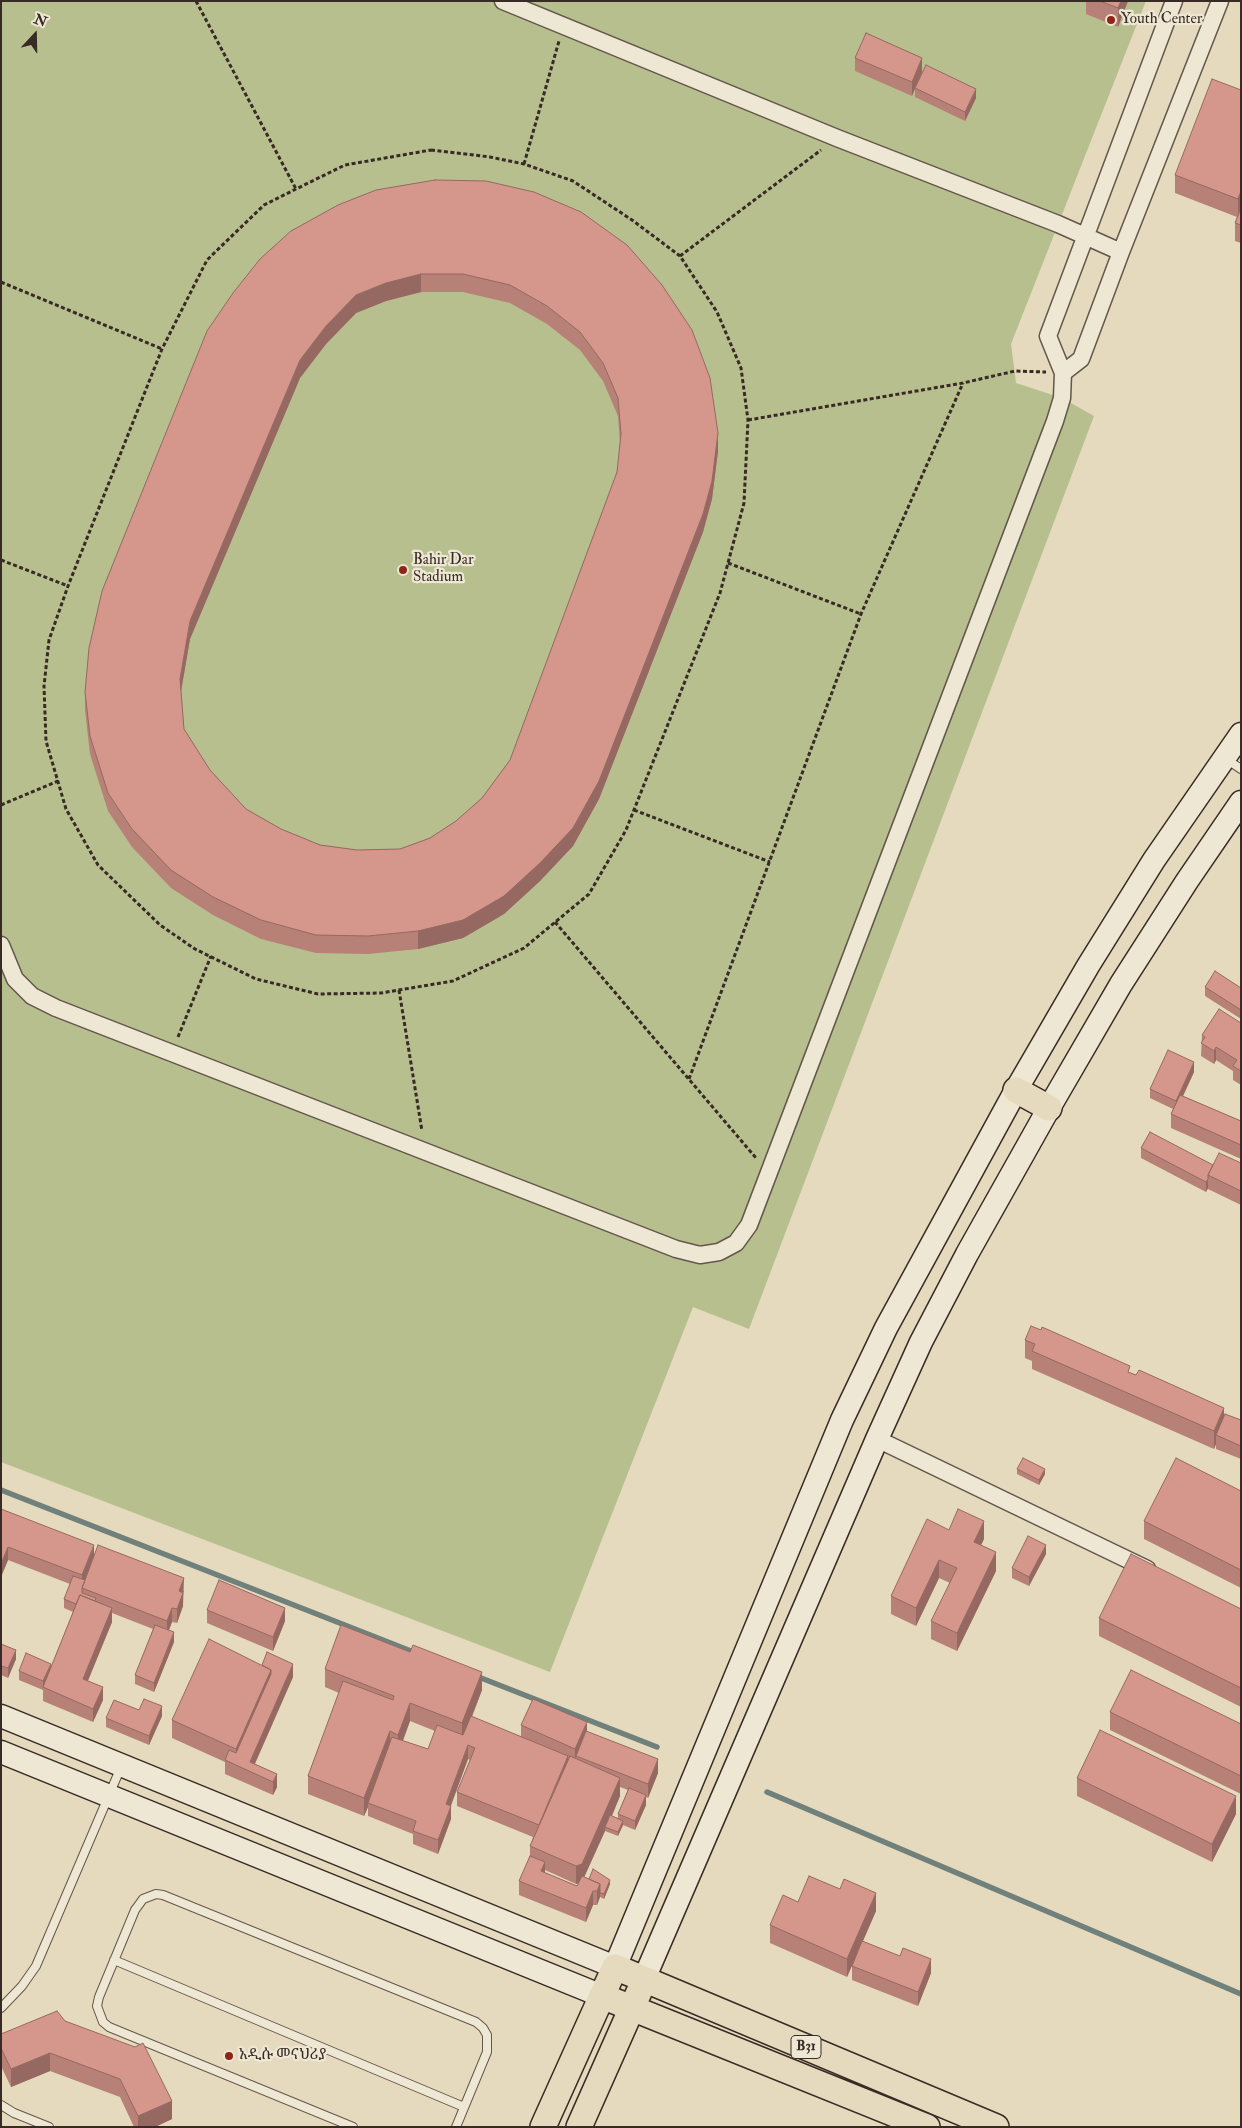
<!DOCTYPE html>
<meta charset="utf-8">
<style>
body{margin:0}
#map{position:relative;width:1242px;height:2128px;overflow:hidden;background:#e5dabd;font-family:"IM FELL Double Pica",serif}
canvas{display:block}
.frame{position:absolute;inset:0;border:2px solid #382a24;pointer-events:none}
.north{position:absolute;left:10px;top:10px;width:50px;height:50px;-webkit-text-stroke:4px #eee7d4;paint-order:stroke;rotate:21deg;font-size:14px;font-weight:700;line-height:20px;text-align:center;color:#382a24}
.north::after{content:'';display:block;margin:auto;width:18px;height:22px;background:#382a24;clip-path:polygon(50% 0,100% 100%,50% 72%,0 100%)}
</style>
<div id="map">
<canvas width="1242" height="2128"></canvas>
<div class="frame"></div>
<div class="north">N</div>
</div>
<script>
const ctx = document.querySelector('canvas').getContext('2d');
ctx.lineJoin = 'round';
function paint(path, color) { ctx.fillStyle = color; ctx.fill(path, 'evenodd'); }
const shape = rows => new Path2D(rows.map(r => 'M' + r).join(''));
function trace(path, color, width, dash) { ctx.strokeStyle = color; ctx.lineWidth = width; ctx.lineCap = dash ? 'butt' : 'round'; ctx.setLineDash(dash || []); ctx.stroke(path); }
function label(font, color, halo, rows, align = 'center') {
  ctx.font = font + ' "IM FELL Double Pica","Noto Serif Ethiopic",serif'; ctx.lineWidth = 4.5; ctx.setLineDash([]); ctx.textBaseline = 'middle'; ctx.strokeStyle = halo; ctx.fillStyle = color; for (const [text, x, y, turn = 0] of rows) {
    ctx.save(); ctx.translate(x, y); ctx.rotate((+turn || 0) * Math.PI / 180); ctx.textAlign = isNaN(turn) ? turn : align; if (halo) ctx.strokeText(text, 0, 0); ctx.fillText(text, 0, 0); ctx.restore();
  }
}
paint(shape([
 [1,1,1146,1,1011,344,1016,383,1062,398,1094,416,749,1329,693,1307,550,1672,1,1462]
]), '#b7bf8f');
trace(shape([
 [1,1490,416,1653],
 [476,1676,657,1747],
 [767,1792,1241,1994]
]), '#70807b', 5.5);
const lane = shape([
 [1226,759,1241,769],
 [114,1960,464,2107],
 [1,2008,22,1986,36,1966,121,1767],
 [1,2105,14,2113,49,2127],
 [353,2127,109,2027,103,2022,97,2006,99,1997,135,1910,143,1899,156,1894,163,1895,476,2022,483,2028,487,2035,487,2052,456,2127]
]);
const street = shape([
 [503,1,837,138,1058,224,1121,252],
 [1063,373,1081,359,1121,252,1220,1],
 [1,945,15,979,32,996,56,1008,676,1249,700,1255,719,1252,736,1243,749,1225,1055,421,1062,398,1063,373,1048,336,1174,1],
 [877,1439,1147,1569]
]);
const secondary = shape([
 [1,1716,615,1967,842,1420,886,1328,1016,1090,1088,966,1154,860,1241,734],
 [1,1752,602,1996],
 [644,1979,877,1439,921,1342,967,1254,1049,1108,1121,984,1187,881,1241,802]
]);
const primary = shape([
 [1016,1090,1049,1108],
 [602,1996,927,2127],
 [543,2127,615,1967,996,2127],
 [579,2127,639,1992]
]);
trace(lane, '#63564a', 10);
trace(street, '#63564a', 19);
trace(secondary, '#382a24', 25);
trace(primary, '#382a24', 28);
trace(shape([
 [196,1,296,189],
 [431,150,490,157,524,164,573,181,632,220,680,256,717,312,741,368,748,420,744,503,720,593,626,830,589,894,524,948,453,981,381,993,318,994,256,979,195,949,160,925,98,865,66,809,46,741,44,686,49,640,68,586,162,349,207,260,264,205,296,189,345,165,431,150],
 [524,164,559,41],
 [680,256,821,150],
 [1,282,162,349],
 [748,420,963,383,1015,371,1046,372],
 [1,560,68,586],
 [728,563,861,614],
 [1,805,58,781],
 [634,810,770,862],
 [555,922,756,1158],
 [399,990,422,1131],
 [178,1037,211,956],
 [689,1079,861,614,963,383]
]), '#382a24', 3, [4, 2.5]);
trace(lane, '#eee7d4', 8);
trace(street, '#eee7d4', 16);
trace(secondary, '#eee7d4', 22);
trace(primary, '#e5dabd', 25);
paint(shape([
 [1086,1,1128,1,1118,27,1086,14],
 [855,58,922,72,915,88,976,98,965,121,915,97,915,88,912,96,855,71],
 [1241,90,1241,243,1235,241,1235,223,1237,217,1175,193,1175,175],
 [435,180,718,451,712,499,703,532,599,799,573,846,540,881,504,914,463,938,418,949,368,954,316,953,261,939,213,915,171,888,132,847,108,811,90,754,85,710,85,692],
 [421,292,463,292,510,303,547,324,580,350,603,381,618,416,620,443,617,472,510,760,482,798,456,821,430,838,400,849,357,850,320,845,281,829,246,809,210,770,184,729,181,691,190,639,300,378,326,344,356,313,386,301],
 [1205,987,1241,988,1241,1019,1205,996],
 [1241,1023,1241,1085,1233,1080,1233,1071,1216,1060,1214,1064,1201,1056,1202,1035],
 [1194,1072,1183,1096,1241,1121,1241,1159,1171,1128,1171,1114,1173,1109,1150,1098,1150,1089],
 [1141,1148,1213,1165,1241,1163,1241,1205,1208,1189,1208,1188,1206,1192,1141,1158],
 [1025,1340,1130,1373,1224,1416,1241,1420,1241,1459,1216,1449,1216,1444,1214,1449,1032,1369,1032,1361,1025,1358],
 [1017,1469,1045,1474,1039,1485,1017,1474],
 [1241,1491,1241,1588,1144,1539,1144,1521],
 [1,1509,94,1557,184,1591,183,1593,183,1606,177,1623,172,1622,169,1630,174,1642,154,1692,135,1684,135,1675,153,1629,112,1613,112,1622,88,1681,103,1700,93,1722,43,1701,43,1690,19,1680,19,1671,51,1667,73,1612,64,1608,64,1599,70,1584,8,1560,1,1577],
 [949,1530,984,1539,981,1545,996,1571,957,1651,931,1639,931,1621,950,1583,939,1578,916,1626,891,1614,891,1596],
 [1046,1554,1029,1586,1012,1578,1012,1568],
 [1241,1609,1241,1707,1099,1636,1099,1618],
 [207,1610,285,1621,273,1651,207,1623],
 [1,1644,16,1659,8,1678,1,1675],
 [262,1665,293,1677,255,1764,277,1774,277,1787,273,1795,225,1774,225,1762,172,1738,172,1720],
 [325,1669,482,1690,472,1717,521,1737,521,1725,587,1731,658,1773,648,1798,646,1797,646,1805,635,1830,623,1825,618,1836,605,1831,584,1877,610,1884,604,1899,600,1897,597,1905,593,1905,586,1922,519,1895,519,1881,530,1856,530,1846,533,1837,457,1806,457,1792,470,1760,468,1759,451,1806,451,1819,438,1854,413,1844,413,1834,368,1816,368,1807,364,1816,308,1794,308,1776,339,1693,325,1687],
 [410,1721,435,1731,428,1749,403,1741],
 [620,1787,628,1790,618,1814,618,1818,612,1816,620,1796],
 [545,1870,576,1884,579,1883,577,1886,545,1873],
 [139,1710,162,1716,149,1745,106,1727,106,1718],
 [1110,1712,1241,1724,1241,1794,1110,1730],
 [1077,1778,1236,1814,1212,1862,1077,1796],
 [840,1889,876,1911,863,1941,931,1973,918,2006,852,1980,852,1966,858,1952,847,1977,770,1943,770,1925,798,1902],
 [65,2021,172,2119,155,2127,134,2127,120,2097,50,2071,11,2087,1,2066,1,2034]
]), '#b78178');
paint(shape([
 [1121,1,1128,1,1118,27,1118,8],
 [922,58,922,72,912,96,912,82],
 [976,89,976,98,965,121,965,112],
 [1241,191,1241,209,1238,217,1238,199],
 [421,274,421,292,386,301,356,313,326,344,300,378,190,639,180,697,180,679,190,621,300,360,326,326,356,295,386,283],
 [718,433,718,451,712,499,703,532,599,799,573,846,540,881,504,914,463,938,418,949,418,931],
 [1216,1047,1216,1060,1214,1064,1214,1051],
 [1194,1062,1194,1072,1176,1111,1176,1101],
 [1208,1179,1208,1188,1206,1192,1206,1182],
 [1224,1408,1224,1426,1216,1435,1216,1444,1214,1449,1214,1431],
 [1045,1469,1045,1474,1039,1485,1039,1480],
 [984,1521,984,1539,974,1560,974,1542],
 [94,1545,94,1559,82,1589,82,1575],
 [1046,1545,1046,1554,1029,1586,1029,1577],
 [8,1547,8,1560,1,1577,1,1564],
 [996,1552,996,1571,957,1651,957,1633],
 [939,1560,939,1578,916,1626,916,1608],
 [184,1578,183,1606,177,1623,177,1609,179,1591],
 [112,1608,112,1622,83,1692,83,1679],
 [172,1608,172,1622,167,1635,167,1621],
 [285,1608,285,1621,273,1651,273,1637],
 [174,1632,174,1642,154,1692,154,1683],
 [16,1650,16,1659,8,1678,8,1668],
 [51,1664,51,1673,43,1688,43,1681],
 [293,1664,293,1677,251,1772,250,1762],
 [271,1670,271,1688,236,1765,236,1749],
 [482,1672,482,1690,462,1741,462,1723],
 [103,1687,103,1700,93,1722,93,1709],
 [410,1703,410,1721,398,1753,398,1735],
 [162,1706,162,1716,149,1745,149,1736],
 [587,1722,587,1736,576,1756,575,1763,575,1749],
 [390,1731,390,1750,368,1803,368,1807,364,1816,364,1798],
 [468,1745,468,1759,446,1818,446,1804],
 [568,1756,568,1769,540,1826],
 [658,1759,658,1773,648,1798,648,1784],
 [277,1774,277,1787,273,1795,273,1782],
 [620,1778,620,1796,607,1827,605,1827,605,1831,582,1882,576,1884,576,1866],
 [646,1795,646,1805,635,1830,635,1821],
 [1236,1796,1236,1814,1212,1862,1212,1844],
 [451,1806,451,1819,438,1854,438,1840],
 [623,1821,623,1825,618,1836,618,1832],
 [545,1862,545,1876,541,1871],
 [610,1880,610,1884,604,1899,604,1894],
 [600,1884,600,1897,597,1905,597,1891],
 [593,1891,593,1905,586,1922,586,1908],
 [876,1893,876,1911,847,1977,847,1959],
 [931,1959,931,1973,918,2006,918,1992],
 [50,2053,50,2071,11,2087,11,2069],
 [172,2101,172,2119,155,2127,138,2127,138,2116]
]), '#956961');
const building = shape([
 [1100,1,1121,1,1118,8,1100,1],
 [866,33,922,58,912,82,855,58,866,33],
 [926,65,976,89,965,112,915,88,926,65],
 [1212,79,1241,90,1241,191,1238,199,1175,175,1212,79],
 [435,180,486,181,534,192,581,212,627,245,662,285,692,330,710,378,718,433,712,481,703,514,599,781,573,828,540,863,504,896,463,920,418,931,368,936,316,935,261,920,213,897,171,870,132,829,108,793,90,736,85,692,89,648,102,591,207,331,233,293,260,259,291,231,338,205,376,190,435,180],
 [421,274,463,274,510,285,547,306,580,332,603,363,618,398,621,434,617,472,510,760,482,798,456,821,430,838,400,849,357,850,320,845,281,829,246,809,210,770,184,729,180,679,190,621,300,360,326,326,356,295,386,283,421,274],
 [1241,208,1241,225,1235,223,1241,208],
 [1215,971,1241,988,1241,1010,1205,987,1215,971],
 [1219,1009,1241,1023,1241,1071,1233,1066,1237,1060,1216,1047,1214,1051,1201,1043,1205,1037,1202,1035,1219,1009],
 [1168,1050,1194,1062,1176,1101,1150,1089,1168,1050],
 [1180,1095,1241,1121,1241,1145,1171,1114,1180,1095],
 [1150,1132,1213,1165,1208,1175,1208,1179,1206,1182,1141,1148,1150,1132],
 [1219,1153,1241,1163,1241,1191,1208,1175,1219,1153],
 [1031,1326,1041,1330,1042,1327,1130,1366,1128,1372,1136,1375,1139,1370,1224,1408,1214,1431,1032,1351,1035,1344,1025,1340,1031,1326],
 [1225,1414,1241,1420,1241,1446,1216,1435,1225,1414],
 [1023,1458,1045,1469,1039,1480,1017,1469,1023,1458],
 [1176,1458,1241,1491,1241,1570,1144,1521,1176,1458],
 [1,1509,94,1545,82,1575,8,1547,1,1564,1,1509],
 [958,1509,984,1521,974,1542,996,1552,957,1633,931,1621,957,1568,939,1560,916,1608,891,1596,927,1519,949,1530,958,1509],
 [1028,1536,1046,1545,1029,1577,1012,1568,1028,1536],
 [98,1545,184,1578,179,1591,183,1593,177,1609,172,1608,167,1621,82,1588,98,1545],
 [1131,1554,1241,1609,1241,1688,1099,1618,1131,1554],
 [73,1576,85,1580,82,1588,82,1593,96,1598,95,1601,80,1595,76,1604,64,1599,73,1576],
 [219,1580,285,1608,273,1637,207,1610,219,1580],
 [80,1595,112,1608,83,1679,103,1687,93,1709,43,1687,80,1595],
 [155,1625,174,1632,154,1683,135,1675,155,1625],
 [341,1625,410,1652,413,1645,482,1672,462,1723,410,1703,398,1735,390,1731,364,1798,308,1776,343,1681,393,1700,394,1696,325,1669,341,1625],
 [209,1639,271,1670,236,1749,172,1720,209,1639],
 [1,1644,16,1650,8,1668,1,1666,1,1644],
 [267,1652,293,1664,250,1762,277,1774,273,1782,225,1760,229,1750,236,1753,271,1674,271,1670,262,1665,267,1652],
 [26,1653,51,1664,43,1681,19,1671,26,1653],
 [1131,1670,1241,1724,1241,1776,1110,1712,1131,1670],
 [144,1699,162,1706,149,1736,106,1718,114,1700,139,1710,144,1699],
 [533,1699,587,1722,575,1749,521,1725,533,1699],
 [471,1716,568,1756,549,1801,539,1825,457,1792,475,1748,468,1745,446,1804,451,1806,438,1840,413,1831,416,1821,368,1803,392,1737,428,1749,437,1725,463,1735,471,1716],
 [1100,1730,1236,1796,1212,1844,1077,1778,1100,1730],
 [586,1731,658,1759,648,1784,576,1756,586,1731],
 [570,1756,620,1778,582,1864,576,1866,530,1846,570,1756],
 [629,1788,646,1795,635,1821,618,1814,629,1788],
 [610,1815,623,1821,618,1832,605,1827,610,1815],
 [530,1856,545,1862,541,1871,577,1886,582,1876,600,1884,597,1891,593,1891,586,1908,519,1881,530,1856],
 [593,1869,610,1880,604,1894,600,1893,600,1884,589,1879,593,1869],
 [809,1876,840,1889,844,1879,876,1893,847,1959,770,1925,783,1895,798,1902,809,1876],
 [862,1941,900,1956,903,1948,931,1959,918,1992,852,1966,862,1941],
 [57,2011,65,2021,135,2047,143,2043,172,2101,138,2116,120,2079,50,2053,11,2069,1,2048,1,2034,57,2011]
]);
paint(building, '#d5968b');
trace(building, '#956961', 1);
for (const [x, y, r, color] of [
 [1111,20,5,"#8f2418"],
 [403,570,5,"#8f2418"],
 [229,2056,5,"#8f2418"]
]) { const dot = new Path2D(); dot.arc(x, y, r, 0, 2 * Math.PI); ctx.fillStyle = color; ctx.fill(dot); trace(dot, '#eee7d4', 2); }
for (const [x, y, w] of [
 [806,2047,30]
]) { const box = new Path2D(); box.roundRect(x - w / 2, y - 11.5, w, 23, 4); ctx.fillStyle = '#eee7d4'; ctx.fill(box); trace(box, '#382a24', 1); }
label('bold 14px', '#382a24', null, [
 ["B31",806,2047]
]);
label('15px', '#382a24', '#eee7d4', [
 ["Youth Center",1121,20],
 ["Bahir Dar",413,561],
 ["Stadium",413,578],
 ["አዲሱ መናህሪያ",239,2056]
], 'left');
</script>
